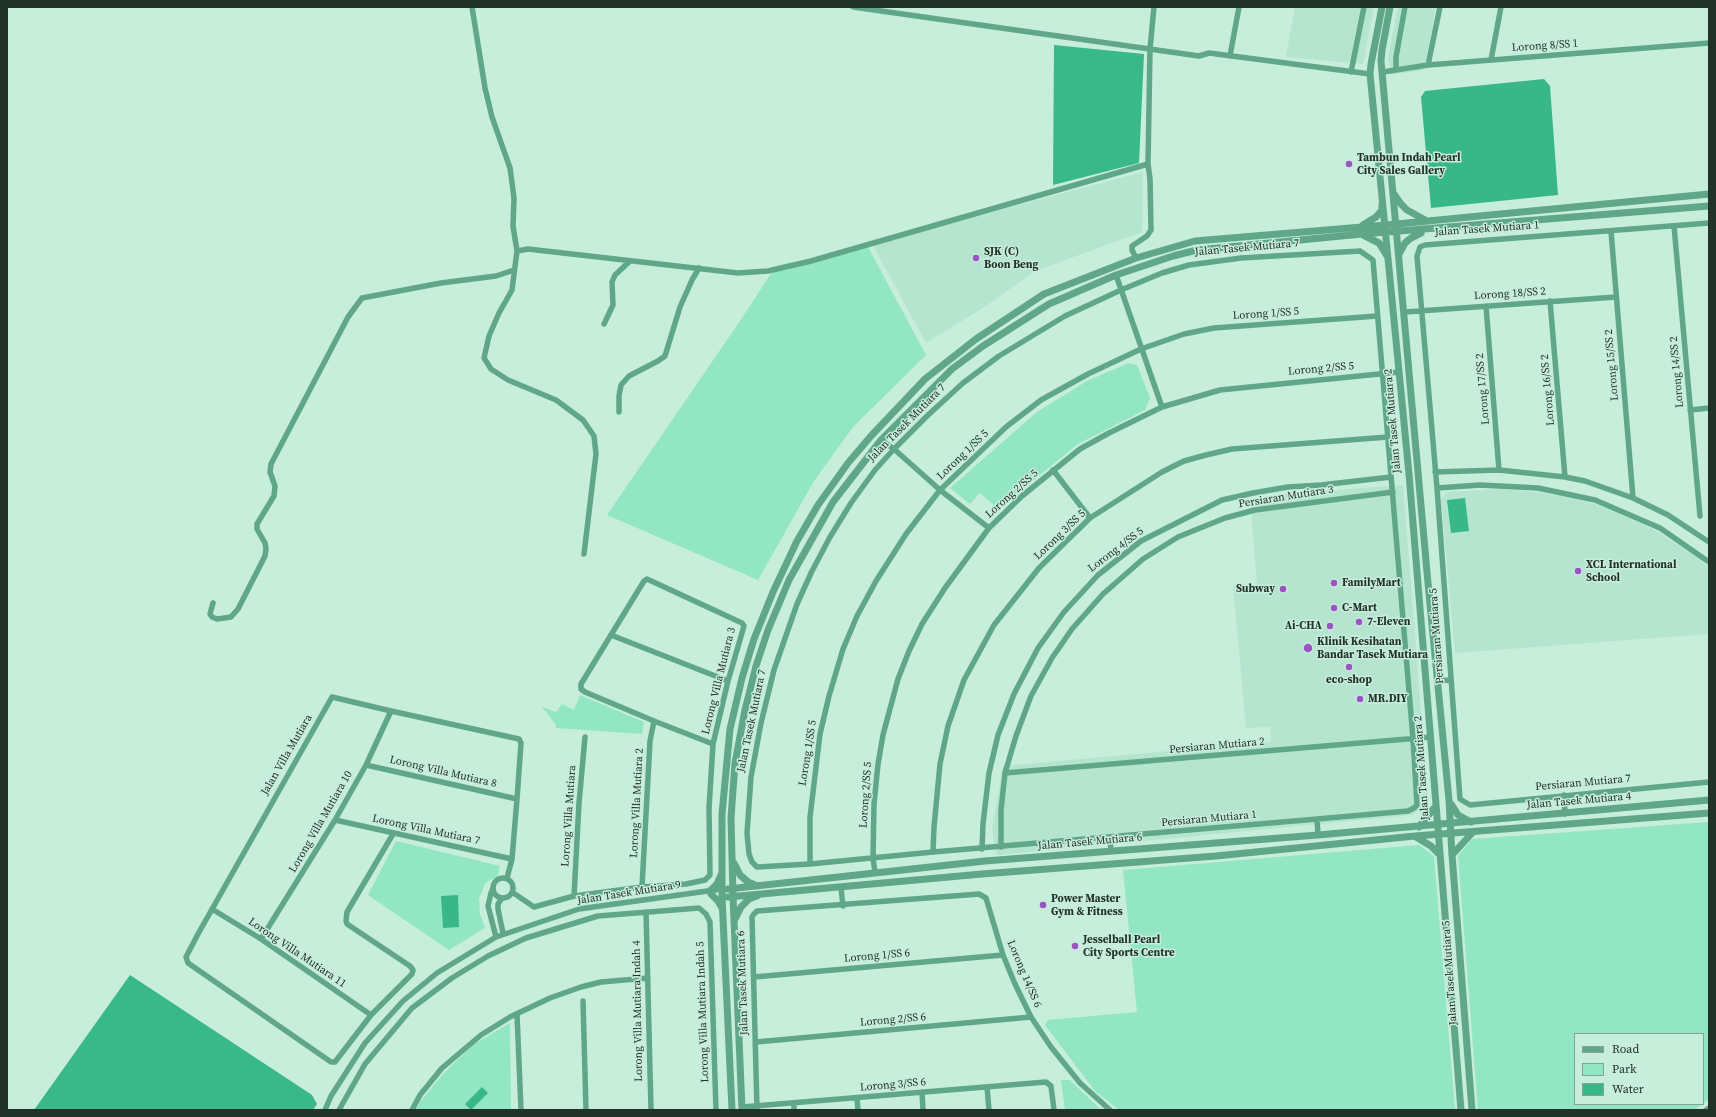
<!DOCTYPE html>
<style>
body{margin:0}
#map{position:relative;width:1716px;height:1117px;overflow:hidden;background:#c7eddb;font-family:"Source Serif 4",serif}
canvas{display:block}
.frame{position:absolute;inset:0;border:8px solid #22312a;pointer-events:none}
.legend{position:absolute;left:1574px;top:1033px;width:130px;height:72px;box-sizing:border-box;background:#c7eddb;border:1px solid #85a294;margin:0;padding:5px 7px;list-style:none;font-size:12px;color:#22312a}
.legend li{display:flex;align-items:center;gap:8px;height:20px}
.legend b{width:20px;border:1px solid #85a294}
</style>
<div id="map">
<canvas width="1716" height="1117"></canvas>
<div class="frame"></div>
<ul class="legend">
<li><b style="height:5px;background:#60a789"></b>Road</li>
<li><b style="height:11px;background:#93e6c3"></b>Park</li>
<li><b style="height:11px;background:#38b78b"></b>Water</li>
</ul>
</div>
<script>
const ctx = document.querySelector('canvas').getContext('2d');
ctx.lineJoin = 'round';
function paint(path, color) { ctx.fillStyle = color; ctx.fill(path, 'evenodd'); }
const shape = rows => new Path2D(rows.map(r => 'M' + r).join(''));
function trace(path, color, width, dash) { ctx.strokeStyle = color; ctx.lineWidth = width; ctx.lineCap = dash ? 'butt' : 'round'; ctx.setLineDash(dash || []); ctx.stroke(path); }
function label(font, color, halo, rows, align = 'center') {
  ctx.font = font + ' "Source Serif 4",serif'; ctx.lineWidth = 3; ctx.setLineDash([]); ctx.textBaseline = 'middle'; ctx.strokeStyle = halo; ctx.fillStyle = color; for (const [text, x, y, turn = 0] of rows) {
    ctx.save(); ctx.translate(x, y); ctx.rotate((+turn || 0) * Math.PI / 180); ctx.textAlign = isNaN(turn) ? turn : align; if (halo) ctx.strokeText(text, 0, 0); ctx.fillText(text, 0, 0); ctx.restore();
  }
}
paint(shape([
 [1295,7,1374,7,1363,64,1286,57],
 [1398,7,1436,7,1424,70,1391,75,1388,58],
 [1143,172,1142,232,1035,271,989,304,926,343,872,244],
 [1403,485,1428,800,1413,815,997,855,992,829,1003,766,1271,742,1270,727,1246,728,1233,585,1257,584,1250,499,1284,494],
 [1502,489,1537,492,1572,498,1604,507,1651,528,1697,557,1709,568,1709,634,1455,653,1441,499,1447,492]
]), '#b6e5cf');
paint(shape([
 [867,245,926,355,853,427,814,481,758,580,607,515,740,321,772,272],
 [1129,363,1137,365,1150,398,1145,410,1078,444,998,509,980,493,970,504,950,488,1037,412,1087,381],
 [580,695,644,722,642,734,556,728,556,725,542,707,556,712,562,704,574,710],
 [1709,822,1709,1099,1703,1104,1703,1034,1575,1034,1575,1104,1703,1104,1695,1110,1478,1110,1458,856,1472,839],
 [396,841,500,866,498,876,485,883,479,899,480,914,485,928,449,950,368,895],
 [1419,845,1434,856,1455,1110,1119,1110,1095,1091,1045,1025,1048,1020,1137,1012,1123,870],
 [510,1023,511,1110,416,1110,420,1102,443,1074,474,1044],
 [1061,1080,1070,1080,1101,1110,1065,1110]
]), '#93e6c3');
paint(shape([
 [1054,45,1144,54,1139,163,1053,185],
 [130,975,312,1095,317,1104,313,1110,34,1110]
]), '#39b88b');
paint(shape([
 [1544,79,1550,86,1558,195,1431,208,1421,97,1425,91],
 [1465,498,1469,531,1451,533,1447,500],
 [458,895,459,927,443,928,441,896],
 [482,1087,488,1093,471,1110,465,1104]
]), '#38b78b');
trace(shape([
 [472,7,485,88,492,117,510,168,514,198,513,226,517,251,512,290,499,313,489,336,484,358,491,369,508,380,556,400,583,420,594,436,596,454,584,554],
 [853,7,1199,56,1209,53,1370,74],
 [1230,56,1239,7],
 [1491,60,1501,7],
 [1428,65,1440,7],
 [1396,69,1396,57,1405,7],
 [1351,72,1364,7],
 [1383,72,1428,65,1709,43],
 [1709,223,1425,245,1420,247,1417,256,1437,488,1460,799,1470,805,1709,782],
 [1674,226,1700,516],
 [1611,231,1633,498],
 [517,251,528,249,738,273,768,271,811,261,1148,164,1150,49,1154,7],
 [1360,251,1373,260,1413,739,1417,805,1414,808,1408,811,1317,819,933,852,810,864,757,867,752,862,749,854,747,833,751,777,761,723,774,670,797,604,812,571,830,537,851,503,875,470,894,449,927,416,963,383,999,356,1065,316,1121,290,1162,273,1189,265,1241,258,1360,251],
 [1136,258,1132,250,1132,246,1147,236,1151,230,1150,179,1148,164],
 [1116,275,1162,407],
 [1550,301,1565,477],
 [1486,306,1499,470],
 [1405,312,1616,297],
 [604,324,613,305,612,282,615,275,630,261],
 [1690,410,1709,408],
 [619,412,619,396,621,385,629,376,658,361,665,356,680,307,692,280,699,268],
 [881,440,894,449,940,490,989,528],
 [1053,470,1090,518],
 [1435,472,1499,470,1565,477,1585,481,1633,498,1668,515,1709,542],
 [1437,488,1480,485,1538,488,1595,500,1660,528,1709,562],
 [213,603,210,614,212,617,217,619,231,617,238,609,265,556,266,549,265,543,257,529,257,524,274,496,275,486,270,472,271,464,348,317,362,298,441,283,496,276,514,270],
 [611,635,728,681],
 [1437,681,1450,680],
 [366,765,517,799],
 [1005,773,1431,737],
 [1564,795,1565,814],
 [1317,819,1318,835],
 [335,820,512,859],
 [393,834,347,912,346,921,347,924,410,966,413,970,412,974,371,1015,335,1062,331,1062,188,963,186,957,198,934,332,697,391,711,519,739,521,743,517,799,512,859,507,878],
 [1110,837,1111,851],
 [1001,847,1001,810,1005,773,1016,736,1031,696,1052,658,1072,629,1103,594,1143,559,1178,537,1225,518,1255,510,1393,492],
 [982,849,983,824,989,773,998,735,1014,694,1038,648,1064,612,1098,575,1141,541,1222,500,1253,493,1288,487,1321,485,1391,477],
 [933,852,934,827,940,764,948,726,964,680,994,625,1039,568,1090,518,1162,472,1184,461,1206,455,1232,449,1388,437],
 [810,864,810,817,820,734,829,696,843,649,857,616,876,581,906,534,940,490,1006,427,1041,400,1088,374,1141,349,1184,334,1214,328,1377,316],
 [875,873,873,858,874,804,878,764,883,735,898,679,909,651,922,624,945,588,989,528,1022,496,1080,449,1109,433,1162,407,1220,390,1399,372],
 '493 888a10 10 0 1 1 20 0a10 10 0 1 1-20 0Z',
 [642,887,650,741,654,721],
 [493,888,491,893,488,906,496,937],
 [841,888,843,906],
 [512,892,534,907,574,896,642,887,686,884,705,880,710,875,709,808,713,744,728,681,744,626,742,623,647,579,644,581,581,684,581,689,585,692,654,721,713,744],
 [574,896,579,803,585,737],
 [502,898,498,904,498,909,503,933],
 [212,909,261,939,371,1015],
 [646,912,651,1110],
 [261,939,335,820,366,765,391,711],
 [754,977,1003,955],
 [583,1001,586,1110],
 [517,1014,521,1110],
 [756,1042,1031,1017],
 [987,1087,989,1110],
 [922,1092,923,1110],
 [857,1098,858,1110],
 [794,1103,794,1110],
 [742,1107,1046,1082,1051,1086,1054,1110],
 [325,1110,331,1096,365,1043,403,1001,437,973,496,937,579,909,722,889],
 [339,1110,365,1064,412,1008,452,978,488,956,526,938,598,916,699,908,706,914,710,922,716,1110],
 [412,1110,420,1095,442,1068,481,1035,510,1017,550,998,581,987,601,982,648,978],
 [757,1110,752,917,754,914,757,911,979,894,986,898,1003,955,1015,984,1031,1017,1051,1047,1080,1083,1110,1110],
 [1706,1110,1709,1108]
]), '#60a789', 5.5);
trace(shape([
 [1382,7,1371,64,1370,74,1409,474,1461,1110],
 [1390,7,1382,50,1381,61,1428,583,1449,800,1452,855,1472,1110],
 [1394,194,1401,204,1407,210,1427,221],
 [1363,225,1376,217,1382,210,1382,205],
 [1365,236,1379,243,1387,256],
 [1399,254,1405,243,1411,238,1421,233],
 [1451,804,1458,815,1471,822],
 [1419,827,1435,807],
 [1416,837,1431,846,1439,854],
 [1452,855,1473,832],
 [734,863,740,875,748,882,755,885],
 [728,889,985,861,1318,835,1709,800],
 [710,891,717,884,721,875],
 [711,894,718,901,722,908],
 [728,897,982,874,1216,856,1415,836,1709,813],
 [735,919,741,907,749,899,757,896],
 [732,1110,722,897,722,814,730,729,742,678,754,639,773,592,797,541,818,505,848,463,871,436,925,379,976,339,1044,294,1136,258,1195,241,1386,225,1709,194],
 [742,1110,733,896,731,818,735,763,745,710,756,666,768,630,789,580,833,502,881,440,952,369,983,346,1049,304,1116,275,1173,256,1197,250,1362,234,1709,206]
]), '#60a789', 7);
for (const [x, y, r, color] of [
 [1349,164,4,"#9e52c5"],
 [976,258,4,"#9e52c5"],
 [1578,571,4,"#9e52c5"],
 [1334,583,4,"#9e52c5"],
 [1283,589,4,"#9e52c5"],
 [1334,608,4,"#9e52c5"],
 [1359,622,4,"#9e52c5"],
 [1330,626,4,"#9e52c5"],
 [1308,648,5,"#9e52c5"],
 [1349,667,4,"#9e52c5"],
 [1360,699,4,"#9e52c5"],
 [1043,905,4,"#9e52c5"],
 [1075,946,4,"#9e52c5"]
]) { const dot = new Path2D(); dot.arc(x, y, r, 0, 2 * Math.PI); ctx.fillStyle = color; ctx.fill(dot); trace(dot, '#c7eddb', 1.5); }
label('11px', '#22312a', '#c7eddb', [
 ["Lorong 8/SS 1",1545,46,-4],
 ["Jalan Tasek Mutiara 1",1487,229,-4],
 ["Jalan Tasek Mutiara 7",1247,248,-5],
 ["Lorong 18/SS 2",1510,294,-4],
 ["Lorong 1/SS 5",1266,314,-4],
 ["Lorong 15/SS 2",1612,365,-95],
 ["Lorong 2/SS 5",1321,369,-5],
 ["Lorong 14/SS 2",1677,372,-95],
 ["Lorong 17/SS 2",1483,389,-95],
 ["Lorong 16/SS 2",1548,390,-95],
 ["Jalan Tasek Mutiara 2",1393,421,-95],
 ["Jalan Tasek Mutiara 7",907,423,-45],
 ["Lorong 1/SS 5",963,455,-44],
 ["Lorong 2/SS 5",1012,494,-42],
 ["Persiaran Mutiara 3",1286,497,-9],
 ["Lorong 3/SS 5",1060,535,-44],
 ["Lorong 4/SS 5",1116,550,-37],
 ["Persiaran Mutiara 5",1437,636,-94],
 ["Lorong Villa Mutiara 3",719,681,-76],
 ["Jalan Tasek Mutiara 7",752,721,-78],
 ["Persiaran Mutiara 2",1217,746,-5],
 ["Lorong 1/SS 5",808,753,-81],
 ["Jalan Villa Mutiara",287,755,-60],
 ["Jalan Tasek Mutiara 2",1422,768,-94],
 ["Lorong Villa Mutiara 8",443,772,13],
 ["Persiaran Mutiara 7",1583,783,-5],
 ["Lorong 2/SS 5",866,795,-86],
 ["Jalan Tasek Mutiara 4",1579,801,-5],
 ["Lorong Villa Mutiara 2",637,803,-87],
 ["Lorong Villa Mutiara",569,816,-86],
 ["Persiaran Mutiara 1",1209,819,-5],
 ["Lorong Villa Mutiara 10",321,822,-60],
 ["Lorong Villa Mutiara 7",426,830,12],
 ["Jalan Tasek Mutiara 6",1090,842,-5],
 ["Jalan Tasek Mutiara 9",629,893,-9],
 ["Lorong Villa Mutiara 11",297,953,34],
 ["Lorong 1/SS 6",877,956,-5],
 ["Jalan Tasek Mutiara 5",1450,973,-94],
 ["Lorong 14/SS 6",1024,974,67],
 ["Jalan Tasek Mutiara 6",743,983,-92],
 ["Lorong Villa Mutiara Indah 4",638,1011,-91],
 ["Lorong Villa Mutiara Indah 5",703,1012,-92],
 ["Lorong 2/SS 6",893,1020,-5],
 ["Lorong 3/SS 6",893,1085,-5]
]);
label('bold 11px', '#22312a', '#c7eddb', [
 ["Tambun Indah Pearl",1357,158],
 ["City Sales Gallery",1357,171],
 ["SJK (C)",984,252],
 ["Boon Beng",984,265],
 ["XCL International",1586,565],
 ["School",1586,578],
 ["FamilyMart",1342,583],
 ["Subway",1275,589,"right"],
 ["C-Mart",1342,608],
 ["7-Eleven",1367,622],
 ["Ai-CHA",1322,626,"right"],
 ["Klinik Kesihatan",1317,642],
 ["Bandar Tasek Mutiara",1317,655],
 ["eco-shop",1349,680,"center"],
 ["MR.DIY",1368,699],
 ["Power Master",1051,899],
 ["Gym & Fitness",1051,912],
 ["Jesselball Pearl",1083,940],
 ["City Sports Centre",1083,953]
], 'left');
</script>
